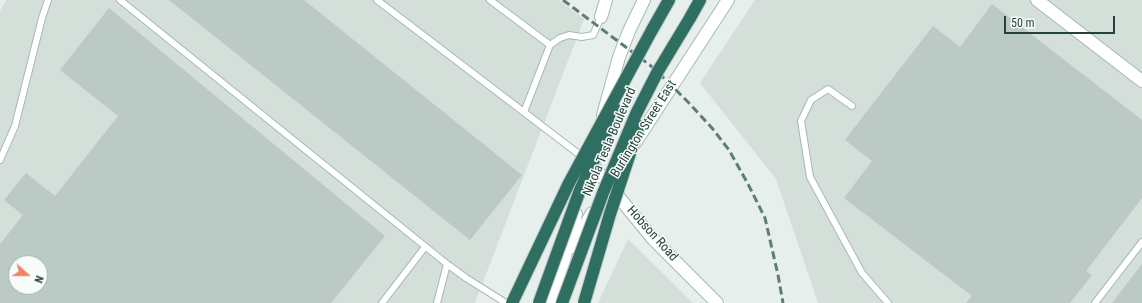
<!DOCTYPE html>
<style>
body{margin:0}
#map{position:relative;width:1142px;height:303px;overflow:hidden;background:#e6efeb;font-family:"Roboto Condensed",sans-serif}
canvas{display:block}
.north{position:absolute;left:8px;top:255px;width:40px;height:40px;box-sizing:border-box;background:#f7fbf9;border:1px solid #a3b1ad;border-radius:50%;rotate:111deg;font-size:11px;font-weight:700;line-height:16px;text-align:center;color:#24423a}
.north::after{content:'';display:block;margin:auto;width:14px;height:18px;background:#f4845f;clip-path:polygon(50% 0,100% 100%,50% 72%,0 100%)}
.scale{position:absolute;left:1004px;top:16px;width:111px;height:18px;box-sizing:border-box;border:2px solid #24423a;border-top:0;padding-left:5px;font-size:12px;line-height:14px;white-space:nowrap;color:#24423a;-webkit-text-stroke:3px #f7fbf9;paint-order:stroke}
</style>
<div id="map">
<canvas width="1142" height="303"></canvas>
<div class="north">N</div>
<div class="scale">50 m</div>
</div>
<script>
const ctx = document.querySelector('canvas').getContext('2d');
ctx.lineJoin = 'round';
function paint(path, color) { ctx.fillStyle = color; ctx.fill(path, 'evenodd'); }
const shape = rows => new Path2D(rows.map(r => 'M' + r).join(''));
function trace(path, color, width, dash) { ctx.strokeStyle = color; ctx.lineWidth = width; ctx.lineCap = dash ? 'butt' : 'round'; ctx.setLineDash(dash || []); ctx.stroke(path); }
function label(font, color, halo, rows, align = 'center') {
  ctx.font = font + ' "Roboto Condensed",sans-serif'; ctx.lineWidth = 3; ctx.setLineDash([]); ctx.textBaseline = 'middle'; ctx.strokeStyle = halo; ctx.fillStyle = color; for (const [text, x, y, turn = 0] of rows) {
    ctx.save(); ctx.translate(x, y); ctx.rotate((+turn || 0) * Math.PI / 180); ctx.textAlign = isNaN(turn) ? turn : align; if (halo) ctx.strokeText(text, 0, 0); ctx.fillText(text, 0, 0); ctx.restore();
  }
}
paint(shape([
 [6,0,559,0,584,19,475,303,0,303,0,11],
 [16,263,40,263,40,287,16,287],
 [755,0,1142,0,1142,303,818,303,776,179,700,83],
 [628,239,693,303,598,303]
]), '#d4dfda');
paint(shape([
 [169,0,304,0,522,175,470,240],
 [992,4,1142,120,1142,198,1086,271,1092,275,1070,303,966,303,972,296,844,198,872,161,845,140,864,115,933,26,960,47],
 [109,8,385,236,331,303,0,303,0,244,23,215,4,200,26,173,55,196,118,116,60,70],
 [16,263,40,263,40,287,16,287],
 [1142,264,1142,303,1112,303]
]), '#bbcac4');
const service = shape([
 [120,0,447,264,466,278,506,303],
 [377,0,584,158],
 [490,0,550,45],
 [852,106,828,89,811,100,801,121,810,177,862,273,888,303],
 [524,112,550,45,560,38,569,35,582,37,593,35,601,17],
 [0,160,15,126,42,18,48,0],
 [382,303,425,247],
 [437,303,447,264],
 [1095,303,1142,242]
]);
const minor = shape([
 [1037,0,1142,81],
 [601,17,606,0],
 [590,162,653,239,717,303]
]);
const secondary = shape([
 [603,115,619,57,629,31,644,0],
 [635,143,728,0],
 [572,247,592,213],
 [549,303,564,260,576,214]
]);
const motorway = shape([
 [690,18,700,0],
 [652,30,669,0]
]);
trace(service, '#a8b8b2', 8);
trace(minor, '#a8b8b2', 14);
trace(secondary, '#a4bbb3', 14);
trace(motorway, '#c2cac8', 14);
trace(service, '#fff', 6);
trace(minor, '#fff', 12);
trace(secondary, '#fff', 12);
trace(motorway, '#2f6f62', 12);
trace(shape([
 [563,0,651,66,670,84,689,103,712,128,729,150,748,184,765,218,778,275,783,303]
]), '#5f7d75', 3, [8, 4]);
const motorwayBridge = shape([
 [512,303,569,183,652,30],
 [539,303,580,190,617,110],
 [562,303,603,193,636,114,658,71,690,18],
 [584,303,610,214,639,126]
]);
trace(motorwayBridge, '#c2cac8', 14, []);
trace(motorwayBridge, '#2f6f62', 12);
label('13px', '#24423a', '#f7fbf9', [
 ["Burlington Street East",644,129,-58],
 ["Nikola Tesla Boulevard",610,142,-67],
 ["Hobson Road",652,234,48]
]);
</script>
